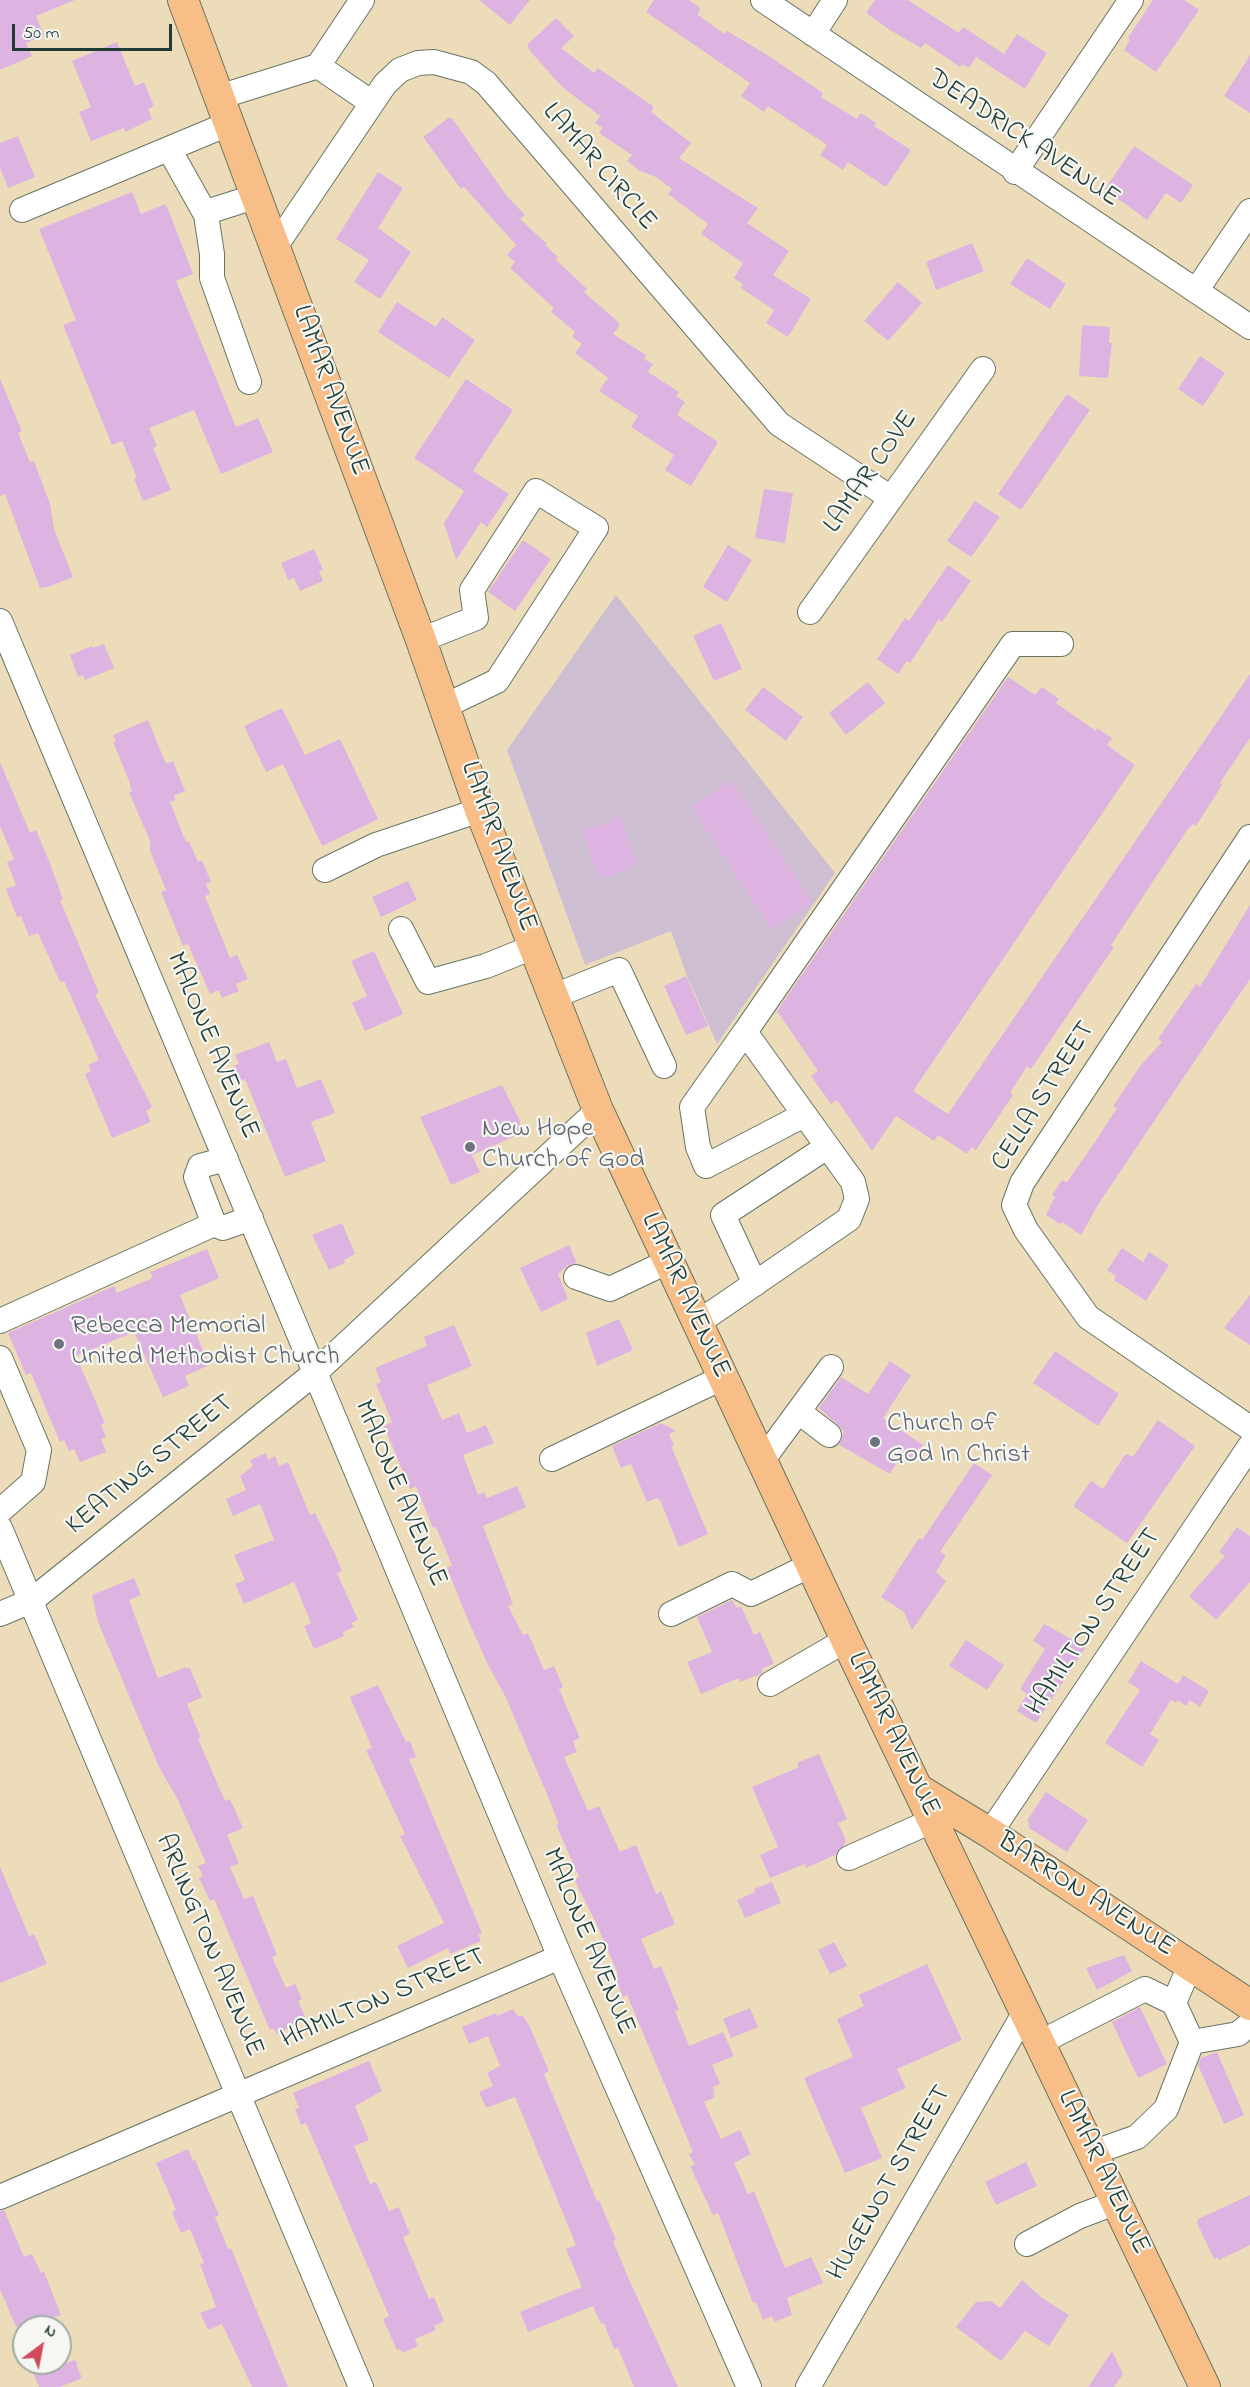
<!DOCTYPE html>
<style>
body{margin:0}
#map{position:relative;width:1250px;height:2387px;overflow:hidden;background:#eddcba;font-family:"Indie Flower",sans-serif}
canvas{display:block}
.north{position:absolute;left:12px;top:2315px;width:60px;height:60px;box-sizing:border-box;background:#f6f6f2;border:2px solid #a0aca6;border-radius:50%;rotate:32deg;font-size:16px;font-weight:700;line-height:24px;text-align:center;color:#1f3d34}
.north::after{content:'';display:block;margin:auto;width:21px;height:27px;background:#d1495b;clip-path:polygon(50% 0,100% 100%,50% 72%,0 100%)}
.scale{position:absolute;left:12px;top:24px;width:160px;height:27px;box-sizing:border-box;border:3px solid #1f3d34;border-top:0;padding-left:8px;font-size:18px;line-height:21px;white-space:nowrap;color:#1f3d34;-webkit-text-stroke:4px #f6f6f2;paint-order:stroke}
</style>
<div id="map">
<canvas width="1250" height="2387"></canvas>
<div class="north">N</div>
<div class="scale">50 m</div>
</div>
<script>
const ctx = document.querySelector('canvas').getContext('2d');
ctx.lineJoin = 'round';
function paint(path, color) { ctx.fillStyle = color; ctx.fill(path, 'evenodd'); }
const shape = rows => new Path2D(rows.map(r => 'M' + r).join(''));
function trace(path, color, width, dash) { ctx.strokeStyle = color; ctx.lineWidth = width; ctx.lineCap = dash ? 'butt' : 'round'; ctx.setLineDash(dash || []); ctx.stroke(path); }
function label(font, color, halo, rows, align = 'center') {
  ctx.font = font + ' "Indie Flower",sans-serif'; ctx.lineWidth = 4.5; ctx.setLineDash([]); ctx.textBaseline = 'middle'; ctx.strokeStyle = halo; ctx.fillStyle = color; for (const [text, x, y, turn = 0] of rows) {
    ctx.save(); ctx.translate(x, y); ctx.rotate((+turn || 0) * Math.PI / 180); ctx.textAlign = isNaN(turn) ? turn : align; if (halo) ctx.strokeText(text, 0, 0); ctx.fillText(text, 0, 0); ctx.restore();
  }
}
paint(shape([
 [616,595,835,873,717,1044,687,976,671,931,585,965,507,750]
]), '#cebed1');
paint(shape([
 [0,0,75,0,36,16,44,35,26,43,32,56,0,70],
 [479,0,530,0,510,25],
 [654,0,689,0,700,8,698,15,725,34,727,31,769,56,823,93,821,97,852,116,857,119,861,113,876,123,874,126,911,150,886,187,848,162,843,170,820,155,827,145,768,106,764,112,741,96,750,83,646,12],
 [875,0,908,0,959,33,963,27,1004,54,1017,34,1047,53,1025,89,976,57,969,68,962,64,960,67,925,43,921,48,890,30,866,13],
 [1153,0,1184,0,1199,10,1156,72,1124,50,1130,40,1128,38],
 [556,18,574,36,561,48,594,73,598,68,654,107,651,112,691,143,679,158,758,208,747,223,789,251,773,275,811,299,788,337,766,323,774,310,741,288,743,284,734,278,743,263,701,234,708,224,668,194,672,189,654,176,640,171,627,161,632,155,599,133,603,128,595,123,600,116,561,86,531,52,527,45],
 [117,42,135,86,144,82,154,106,148,109,152,119,125,132,124,128,91,141,79,112,91,107,72,61],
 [1250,55,1250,113,1224,96],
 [448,118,452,118,506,195,525,215,520,219,547,244,545,245,558,257,556,260,587,289,584,292,616,320,620,325,613,334,646,355,644,359,653,364,648,372,679,392,676,396,685,402,677,415,718,442,691,486,665,470,674,455,631,427,638,416,599,391,608,378,575,353,582,344,572,337,575,332,551,312,554,308,510,268,515,262,507,255,516,245,464,187,461,189,423,137],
 [18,136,35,177,8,188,0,168,0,143],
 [1134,146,1193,185,1181,203,1166,193,1147,220,1105,189],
 [378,172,403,188,378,228,411,252,380,299,354,282,369,260,336,239],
 [132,192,141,214,165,204,168,209,193,274,176,281,236,427,258,418,273,452,221,474,194,410,149,428,157,446,153,448,171,490,143,501,134,479,137,478,122,441,112,445,63,325,76,320,39,229],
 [972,243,984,271,936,290,926,262],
 [1027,258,1066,284,1050,309,1010,284],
 [898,282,922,303,888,341,864,321],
 [397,302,436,327,442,317,475,340,449,378,378,332],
 [1082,325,1110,327,1109,343,1112,343,1108,378,1079,376],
 [1200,356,1225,373,1203,406,1178,389],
 [0,379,22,431,18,433,30,462,34,461,50,504,54,529,73,577,48,587,40,588,5,494,0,496],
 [466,379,513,410,473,471,509,494,487,527,481,522,456,560,444,523,464,491,414,458],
 [1067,394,1090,410,1021,510,998,494],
 [764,489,793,493,785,543,755,538],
 [975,501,1000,517,971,557,947,541],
 [523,540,551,559,515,611,488,592],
 [728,545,752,560,727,602,703,587],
 [314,549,323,570,319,571,323,581,300,591,294,578,288,580,281,563],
 [948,565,971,581,942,622,939,619,910,663,907,661,898,674,877,659,905,618,909,621],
 [721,623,742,669,714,681,693,636],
 [104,644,114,668,85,680,83,675,78,677,70,655,92,646,93,648],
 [1250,674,1250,738,1220,783,1222,785,1196,826,1193,824,1187,830,1111,945,1114,947,1031,1069,1027,1066,1010,1093,1013,1095,976,1150,972,1147,967,1154,938,1135,934,1141,896,1116,872,1151,837,1100,831,1104,811,1076,818,1071,777,1011,1008,677,1035,695,1042,687,1059,699,1056,703,1096,731,1097,728,1112,738,1107,745,1135,765,913,1091,948,1114],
 [868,682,885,703,846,735,829,713],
 [763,687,803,717,786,741,745,710],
 [282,708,305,755,340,739,378,819,322,846,283,764,266,772,244,726],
 [148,720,166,764,173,761,185,791,174,796,176,800,170,802,186,842,189,841,198,862,202,860,211,882,206,884,210,894,205,896,230,958,237,955,248,979,236,984,239,991,222,998,219,990,210,994,188,944,183,946,161,892,166,890,150,851,150,841,129,792,132,791,129,781,113,742,116,741,113,735],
 [0,762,30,833,36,830,49,861,63,899,60,900,99,993,95,994,152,1107,146,1111,151,1122,112,1138,85,1074,91,1071,88,1065,99,1060,64,981,60,982,38,933,29,936,21,916,17,917,6,889,16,885,7,862,14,859,0,826],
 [732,780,813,903,772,930,691,807],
 [620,817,638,865,600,879,582,831],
 [408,881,417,900,381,917,372,897],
 [1250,905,1250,979,1099,1203,1081,1235,1062,1222,1060,1224,1046,1215,1055,1197,1052,1195,1062,1180,1067,1182,1095,1142,1117,1108,1113,1106,1141,1065,1162,1042,1158,1039,1196,984,1200,987],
 [374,951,403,1014,365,1031,352,1003,367,996,351,961],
 [686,976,708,1026,686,1035,664,986],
 [269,1042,277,1062,286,1059,297,1088,321,1079,335,1113,311,1122,326,1161,285,1177,245,1079,239,1082,233,1066,239,1064,235,1055],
 [502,1085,520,1121,522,1133,472,1155,480,1172,451,1185,420,1117],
 [342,1223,355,1254,344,1260,345,1263,329,1270,312,1235],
 [569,1245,577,1263,567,1266,558,1274,568,1299,541,1312,520,1268],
 [1122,1248,1143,1262,1149,1252,1169,1265,1146,1301,1114,1280,1116,1276,1107,1270],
 [207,1249,219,1278,180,1295,209,1365,185,1376,189,1386,163,1397,134,1332,76,1356,105,1423,101,1425,106,1437,101,1439,106,1452,80,1462,74,1449,69,1451,64,1440,60,1442,31,1373,26,1375,8,1333,114,1286,117,1293,153,1278,150,1272],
 [1250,1295,1250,1345,1224,1328],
 [619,1319,633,1350,597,1366,586,1333],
 [454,1325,472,1366,427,1385,442,1420,459,1413,467,1433,486,1425,494,1443,463,1455,478,1495,484,1492,487,1498,517,1486,526,1507,483,1526,513,1604,508,1606,523,1635,528,1633,544,1670,554,1666,563,1687,559,1689,580,1738,573,1741,577,1752,564,1757,588,1811,599,1806,620,1852,636,1845,656,1894,661,1891,675,1924,641,1939,654,1969,661,1966,679,2010,675,2011,689,2046,723,2032,734,2056,712,2065,720,2084,713,2087,714,2098,704,2102,721,2139,740,2130,751,2154,734,2163,748,2194,754,2191,785,2268,811,2257,823,2283,787,2298,792,2315,774,2322,772,2316,763,2320,756,2302,753,2303,718,2213,713,2215,690,2166,695,2165,689,2154,693,2152,627,1995,623,1997,614,1976,618,1974,597,1925,574,1879,579,1877,557,1827,558,1822,546,1792,506,1698,487,1663,465,1613,447,1568,452,1565,436,1527,433,1528,416,1486,410,1489,384,1426,392,1422,376,1384,381,1382,375,1368,427,1346,424,1337],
 [1055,1351,1119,1394,1098,1426,1033,1383],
 [890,1361,911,1375,883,1418,923,1445,911,1463,901,1456,890,1474,839,1445,844,1431,819,1408,841,1377,868,1394],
 [1158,1420,1195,1446,1127,1543,1073,1506,1091,1481,1103,1489,1124,1456,1127,1454,1133,1457],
 [661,1423,676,1431,669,1434,674,1445,671,1446,708,1534,679,1547,660,1500,656,1498,647,1502,631,1464,621,1468,612,1446],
 [266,1453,268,1460,275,1456,279,1466,288,1462,310,1515,315,1513,335,1554,342,1571,337,1573,358,1620,351,1623,354,1627,343,1632,344,1636,314,1649,304,1626,311,1623,294,1582,244,1604,235,1584,245,1580,234,1555,274,1540,260,1504,233,1516,226,1499,246,1490,240,1476,253,1466,250,1460],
 [974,1463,992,1475,940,1552,946,1555,936,1572,946,1581,912,1630,904,1612,881,1597,919,1538,922,1540],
 [1237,1527,1250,1536,1250,1582,1216,1620,1189,1596,1225,1556,1219,1552],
 [134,1578,141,1595,129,1600,158,1678,186,1667,187,1669,190,1668,202,1697,187,1704,201,1738,198,1739,225,1801,230,1799,243,1828,227,1835,238,1861,238,1864,230,1867,244,1899,253,1896,277,1955,272,1957,286,1988,295,1984,302,1999,298,2001,306,2019,277,2034,273,2028,270,2030,214,1899,210,1901,199,1878,203,1876,198,1866,206,1863,177,1798,159,1767,98,1622,92,1595],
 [732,1600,737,1608,741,1606,754,1635,760,1632,774,1664,763,1668,761,1674,740,1682,739,1678,701,1694,687,1662,712,1652,697,1617],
 [1044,1624,1086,1647,1036,1723,1017,1711,1027,1694,1020,1689,1045,1649,1033,1641],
 [966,1640,1004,1665,987,1690,949,1666],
 [1141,1661,1178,1684,1183,1675,1209,1691,1200,1707,1190,1700,1186,1706,1178,1700,1176,1703,1171,1700,1150,1734,1159,1740,1142,1767,1105,1743,1140,1690,1128,1682],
 [378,1685,406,1742,410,1741,416,1757,409,1759,482,1933,478,1934,481,1941,450,1954,448,1948,408,1968,397,1946,444,1923,400,1836,405,1834,366,1750,372,1748,350,1697],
 [819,1754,847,1819,838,1823,846,1840,845,1844,835,1855,806,1868,805,1864,770,1878,760,1855,778,1847,752,1787,799,1767,797,1763],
 [1046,1792,1088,1820,1067,1852,1029,1828,1028,1819],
 [0,1867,29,1936,34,1934,47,1964,0,1983],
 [772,1882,781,1903,745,1918,737,1900,755,1892,754,1889],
 [834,1942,847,1966,830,1974,818,1950],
 [1124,1955,1132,1971,1097,1990,1086,1968],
 [927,1964,962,2040,897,2069,906,2088,861,2108,882,2158,845,2173,804,2078,853,2057,837,2019,864,2006,859,1995],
 [1140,2007,1167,2064,1138,2078,1112,2022],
 [750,2008,758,2027,731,2038,723,2019],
 [513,2009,518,2016,523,2016,529,2025,549,2071,544,2074,597,2201,599,2200,616,2240,613,2241,627,2275,678,2387,634,2387,618,2348,614,2349,604,2323,601,2324,593,2306,528,2332,520,2312,582,2287,566,2249,576,2245,515,2097,486,2108,479,2092,493,2086,487,2073,500,2066,488,2036,469,2044,462,2027,496,2013,497,2016],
 [1217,2052,1244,2115,1224,2124,1198,2065,1201,2058],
 [369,2061,382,2091,355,2106,369,2140,354,2146,370,2184,376,2182,389,2211,399,2207,410,2234,403,2237,429,2299,434,2297,444,2321,434,2326,436,2330,415,2339,418,2346,402,2353,400,2349,397,2350,383,2319,389,2316,306,2123,301,2125,295,2109,299,2108,293,2093],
 [188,2149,193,2161,195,2160,219,2215,215,2217,228,2249,231,2248,288,2387,252,2387,222,2324,208,2330,200,2313,216,2307,200,2264,204,2263,190,2229,181,2233,172,2212,176,2210,156,2163],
 [1026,2162,1037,2186,996,2205,985,2182],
 [1250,2195,1250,2245,1219,2260,1218,2257,1214,2259,1197,2223,1198,2219],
 [4,2210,24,2257,32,2254,41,2273,44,2272,61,2315,47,2320,49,2327,16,2327,0,2289,0,2211],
 [1022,2280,1042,2298,1069,2315,1049,2346,1025,2331,1001,2361,956,2327,976,2302,991,2301,1000,2308],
 [1112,2351,1123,2374,1114,2387,1088,2387],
 [74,2360,78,2363,76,2364,82,2378,60,2387,39,2387,29,2363,67,2363]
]), '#ddb4e1');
const minor = shape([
 [763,0,1250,327],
 [813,34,835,0],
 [318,66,372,103],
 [219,97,318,66,362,0],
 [169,149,206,215],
 [1015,172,1131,0],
 [22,210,228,124],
 [275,247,385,84,400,70,418,63,434,62,471,72,486,83,779,424,891,498],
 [1196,291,1250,211],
 [249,382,212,278,212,254,206,215,213,210,257,196],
 [810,612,983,369],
 [0,621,560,1957,749,2387],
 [421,640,476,618,472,590,536,491,596,528,497,681,445,706],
 [1250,837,1022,1183,1014,1205,1026,1230,1088,1317,1250,1428],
 [325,870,376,845,480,810],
 [401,929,428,982,486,966,533,947],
 [552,997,619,970,664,1066],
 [745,1032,692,1107,698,1147,706,1166,804,1115],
 [226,1159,200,1166,196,1177,214,1224,223,1228,251,1218],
 [576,1277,610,1289,667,1262],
 [755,1284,723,1215,827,1147],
 [0,1321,214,1224],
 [696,1324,849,1219,857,1199,853,1182,745,1032,1013,644,1061,644],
 [0,1358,39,1450,33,1482,0,1511],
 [799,1412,829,1435],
 [552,1459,722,1378],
 [762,1461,831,1367],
 [0,1528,361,2387],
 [0,1614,31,1601,316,1372,598,1110],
 [671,1614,732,1584,751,1594,811,1565],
 [770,1684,846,1640],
 [990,1833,1250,1446],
 [849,1858,934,1820],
 [1174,2003,1190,1965],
 [1192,2042,1238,2034,1250,2024],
 [1039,2043,1145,1989,1174,2003,1192,2042,1166,2109,1137,2137,1092,2153],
 [0,2197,560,1957],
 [1027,2244,1080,2216,1117,2202],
 [808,2387,1025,2012]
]);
const major = shape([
 [183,0,421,640,480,810,598,1110,846,1640,1205,2387],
 [918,1789,990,1833,1250,2005]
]);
trace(minor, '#677563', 26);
trace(major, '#677563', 32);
trace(minor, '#fff', 24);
trace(major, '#f7be88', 30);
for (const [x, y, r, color] of [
 [470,1147,6,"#6b7280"],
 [59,1344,6,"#6b7280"],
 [875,1442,6,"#6b7280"]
]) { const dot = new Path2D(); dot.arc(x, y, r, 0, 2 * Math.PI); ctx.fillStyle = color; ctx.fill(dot); trace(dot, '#f6f6f2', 2); }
label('27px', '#1f3d34', '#f6f6f2', [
 ["DEADRICK AVENUE",1023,140,34],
 ["LAMAR CIRCLE",598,168,49],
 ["LAMAR AVENUE",329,391,70],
 ["LAMAR COVE",872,473,-55],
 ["LAMAR AVENUE",497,847,70],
 ["MALONE AVENUE",211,1046,67],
 ["CELLA STREET",1045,1097,-58],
 ["LAMAR AVENUE",684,1296,65],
 ["KEATING STREET",151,1466,-39],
 ["MALONE AVENUE",399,1494,67],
 ["HAMILTON STREET",1095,1623,-56],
 ["LAMAR AVENUE",892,1735,64],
 ["BARRON AVENUE",1085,1896,33],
 ["MALONE AVENUE",587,1942,67],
 ["ARLINGTON AVENUE",208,1946,67],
 ["HAMILTON STREET",384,2000,-23],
 ["LAMAR AVENUE",1102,2173,64],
 ["HUGENOT STREET",891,2184,-60]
]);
label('27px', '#5b616d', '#f6f6f2', [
 ["New Hope",482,1131],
 ["Church of God",482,1162],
 ["Rebecca Memorial",71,1328],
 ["United Methodist Church",71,1359],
 ["Church of",887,1426],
 ["God In Christ",887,1457]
], 'left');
</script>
